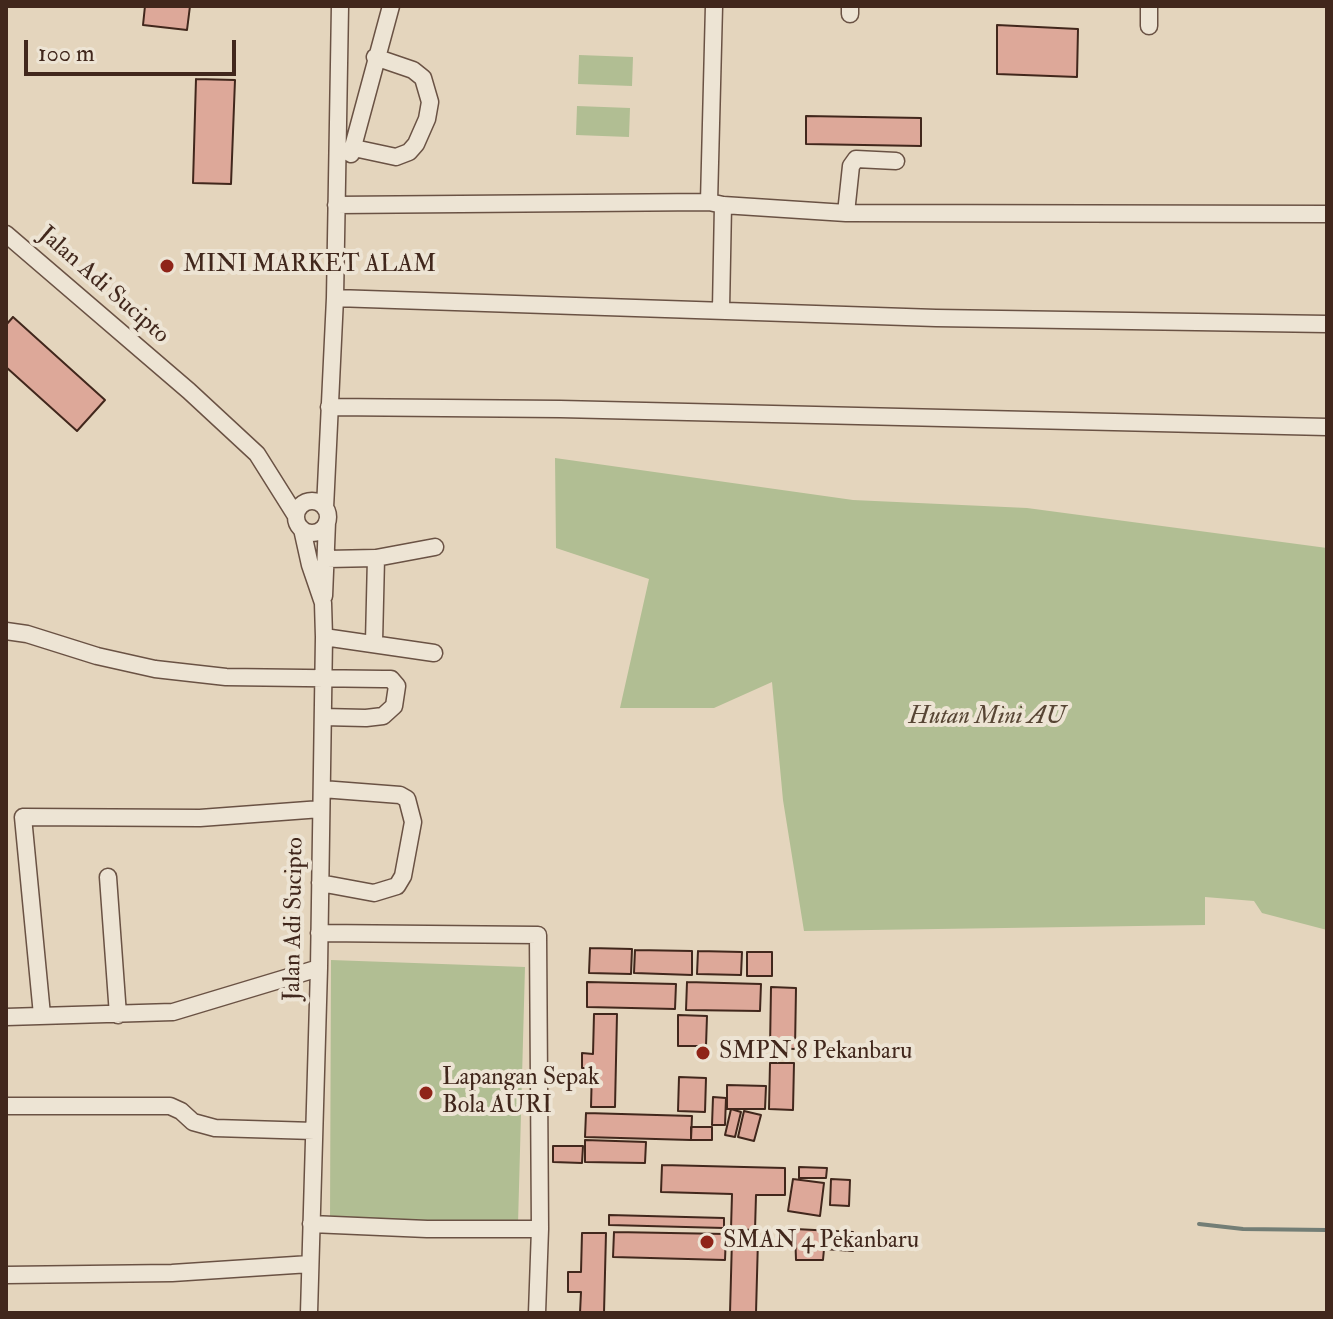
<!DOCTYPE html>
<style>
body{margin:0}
#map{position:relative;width:1333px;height:1319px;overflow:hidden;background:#e4d5bd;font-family:"IM FELL Double Pica",serif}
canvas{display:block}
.frame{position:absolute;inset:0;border:8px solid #41271c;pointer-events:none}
.scale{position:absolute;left:24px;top:40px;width:212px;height:36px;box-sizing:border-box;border:4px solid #41271c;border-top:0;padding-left:10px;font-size:24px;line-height:28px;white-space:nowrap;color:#41271c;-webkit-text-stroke:6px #ede4d4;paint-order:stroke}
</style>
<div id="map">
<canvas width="1333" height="1319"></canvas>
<div class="frame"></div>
<div class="scale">100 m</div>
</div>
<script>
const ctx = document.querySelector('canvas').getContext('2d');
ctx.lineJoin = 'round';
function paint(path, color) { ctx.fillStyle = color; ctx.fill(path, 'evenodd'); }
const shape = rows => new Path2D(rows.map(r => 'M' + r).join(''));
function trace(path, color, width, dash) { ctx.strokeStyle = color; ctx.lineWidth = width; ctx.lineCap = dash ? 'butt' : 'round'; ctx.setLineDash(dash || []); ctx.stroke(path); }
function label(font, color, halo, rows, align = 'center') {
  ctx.font = font + ' "IM FELL Double Pica",serif'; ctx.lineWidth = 8; ctx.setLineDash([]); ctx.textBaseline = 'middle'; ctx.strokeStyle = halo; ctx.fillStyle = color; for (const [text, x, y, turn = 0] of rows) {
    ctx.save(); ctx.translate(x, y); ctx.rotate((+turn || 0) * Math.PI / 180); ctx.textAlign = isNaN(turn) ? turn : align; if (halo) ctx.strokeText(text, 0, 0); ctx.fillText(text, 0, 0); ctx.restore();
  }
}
paint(shape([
 [579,55,633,57,632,86,578,84],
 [577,106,630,108,629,137,576,135],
 [555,458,853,500,1027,508,1327,548,1327,930,1262,913,1254,901,1205,897,1205,925,804,931,783,800,772,682,714,708,620,708,649,579,556,548],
 [331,960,525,967,518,1224,330,1220]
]), '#b1be93');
trace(shape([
 [1199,1224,1243,1229,1327,1230]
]), '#737e76', 4);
const building = shape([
 [145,6,190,6,187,30,143,25,145,6],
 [997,25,1078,29,1077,77,997,74,997,25],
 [196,79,235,80,231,184,193,183,196,79],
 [806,116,921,118,921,146,806,144,806,116],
 [13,317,105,400,77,431,6,367,6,325,13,317],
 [590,948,632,949,631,974,589,973,590,948],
 [635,950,692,951,692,975,634,973,635,950],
 [698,951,742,952,741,975,697,974,698,951],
 [747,952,772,952,772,976,747,976,747,952],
 [587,982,676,984,675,1009,587,1007,587,982],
 [687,982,761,984,760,1011,686,1010,687,982],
 [771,987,796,988,795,1049,770,1048,771,987],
 [594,1014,617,1014,615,1107,591,1107,592,1068,582,1068,582,1053,593,1054,594,1014],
 [678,1015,707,1016,706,1046,678,1046,678,1015],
 [770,1063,794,1063,793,1110,769,1109,770,1063],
 [679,1077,706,1078,705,1112,678,1111,679,1077],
 [727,1085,766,1086,765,1109,727,1109,727,1085],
 [713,1097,726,1098,725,1125,712,1125,713,1097],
 [731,1109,741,1112,735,1137,725,1135,731,1109],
 [744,1111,761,1115,754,1141,738,1137,744,1111],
 [586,1113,692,1116,691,1140,585,1137,586,1113],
 [691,1127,712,1127,712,1140,691,1140,691,1127],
 [585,1140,646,1142,645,1163,585,1162,585,1140],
 [553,1146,583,1146,582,1163,553,1162,553,1146],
 [662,1165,785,1168,785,1195,756,1195,755,1230,731,1229,732,1194,661,1192,662,1165],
 [799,1167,827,1168,826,1178,799,1178,799,1167],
 [793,1179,824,1183,820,1216,788,1211,793,1179],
 [831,1179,850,1180,849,1206,830,1205,831,1179],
 [609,1215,724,1218,724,1228,609,1225,609,1215],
 [795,1229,853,1232,853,1251,824,1249,823,1260,796,1260,795,1229],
 [614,1232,726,1234,725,1260,613,1257,614,1232],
 [582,1233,606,1233,604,1313,580,1313,581,1292,568,1292,568,1272,581,1272,582,1233],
 [732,1239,758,1239,756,1313,730,1313,732,1239]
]);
paint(building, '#dda899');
trace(building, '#41271c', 2);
const minor = shape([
 [850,6,850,14],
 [1149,6,1149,26],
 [354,148,396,157,409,152,416,144,427,119,430,102,423,78,413,70,375,57],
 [351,154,391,6],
 [709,202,714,6],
 [336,205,709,202,723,205,846,213,1327,214],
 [846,213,851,166,856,159,896,161],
 [6,234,189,391,257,454,296,516],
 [335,298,936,318,1327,324],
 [721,309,723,205],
 [329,407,560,409,1327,427],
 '296 517a16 16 0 1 1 32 0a16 16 0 1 1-32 0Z',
 [325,508,335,298,340,6],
 [302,529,310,565,323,603,324,637,319,968,309,1313],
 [327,559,376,558,435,547],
 [324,596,327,522],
 [6,631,27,634,97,656,155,669,226,677,383,679,391,679,397,686,394,706,383,716,366,718,323,717],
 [324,637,434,653],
 [374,642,376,558],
 [108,877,118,1015],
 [320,883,374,893,397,886,403,876,413,822,407,799,400,795,322,789],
 [319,933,538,935,540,1229,537,1313],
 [42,1015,23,817,200,818,321,809],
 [6,1017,173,1012,319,968],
 [6,1106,170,1106,181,1111,193,1122,215,1128,314,1131],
 [311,1224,427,1229,540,1229],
 [6,1275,172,1273,310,1264]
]);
trace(minor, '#6a5244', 19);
trace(minor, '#ede4d4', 16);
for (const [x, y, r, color] of [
 [167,266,8,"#8f2418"],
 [703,1053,8,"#8f2418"],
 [426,1093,8,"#8f2418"],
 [707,1242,8,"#8f2418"]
]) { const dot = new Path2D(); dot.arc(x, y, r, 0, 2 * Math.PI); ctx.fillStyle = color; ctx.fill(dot); trace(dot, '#ede4d4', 3); }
label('24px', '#41271c', '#ede4d4', [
 ["MINI MARKET ALAM",183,266],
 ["SMPN 8 Pekanbaru",719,1053],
 ["Lapangan Sepak",442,1079],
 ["Bola AURI",442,1107],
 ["SMAN 4 Pekanbaru",723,1242]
], 'left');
label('24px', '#41271c', '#ede4d4', [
 ["Jalan Adi Sucipto",103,286,41],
 ["Jalan Adi Sucipto",295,919,-89]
]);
label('italic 24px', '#574534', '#ede4d4', [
 ["Hutan Mini AU",987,718]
]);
</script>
